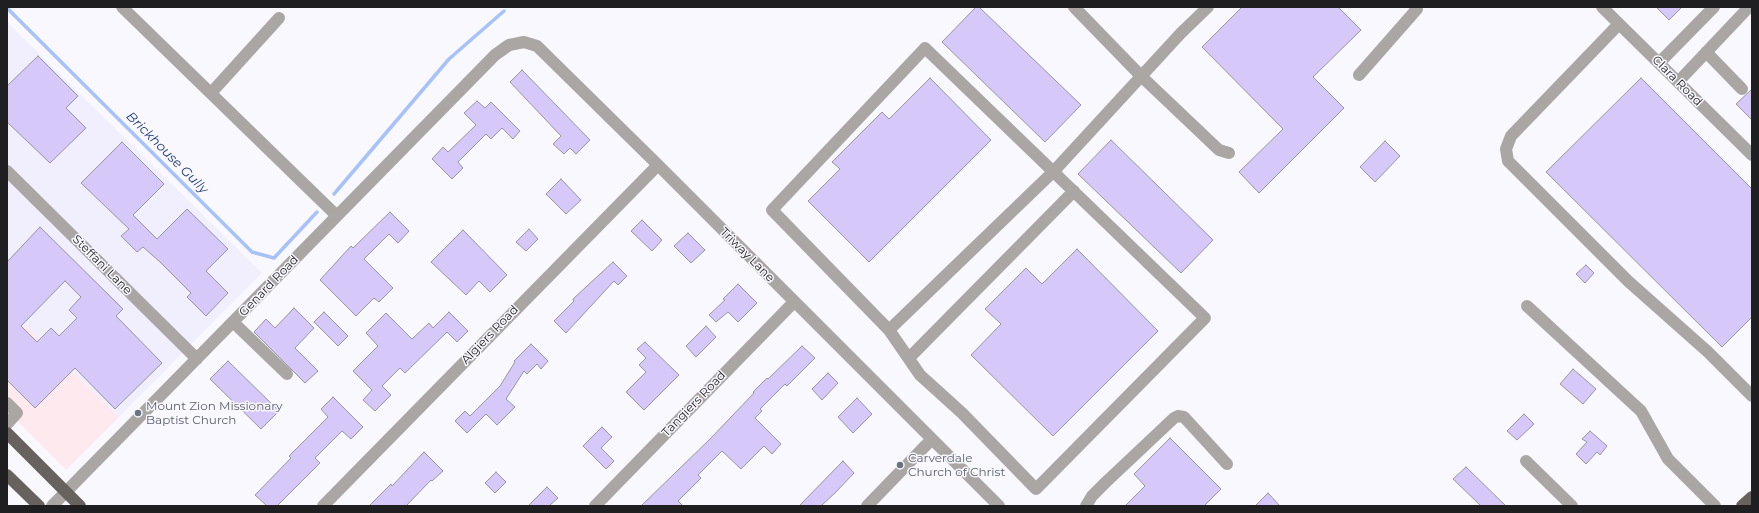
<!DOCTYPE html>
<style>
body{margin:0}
#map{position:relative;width:1759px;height:513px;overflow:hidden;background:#f9f8ff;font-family:Montserrat,sans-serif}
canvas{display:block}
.frame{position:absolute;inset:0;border:8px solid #1f1e21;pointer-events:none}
</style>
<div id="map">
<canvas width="1759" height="513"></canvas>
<div class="frame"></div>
</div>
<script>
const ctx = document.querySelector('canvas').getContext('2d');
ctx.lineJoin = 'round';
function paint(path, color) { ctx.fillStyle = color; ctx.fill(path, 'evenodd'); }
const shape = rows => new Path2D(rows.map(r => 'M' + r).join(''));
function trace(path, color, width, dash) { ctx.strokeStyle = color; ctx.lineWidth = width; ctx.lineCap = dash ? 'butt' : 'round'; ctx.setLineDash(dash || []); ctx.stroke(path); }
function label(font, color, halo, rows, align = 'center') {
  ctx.font = font + ' Montserrat,sans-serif'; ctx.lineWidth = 3; ctx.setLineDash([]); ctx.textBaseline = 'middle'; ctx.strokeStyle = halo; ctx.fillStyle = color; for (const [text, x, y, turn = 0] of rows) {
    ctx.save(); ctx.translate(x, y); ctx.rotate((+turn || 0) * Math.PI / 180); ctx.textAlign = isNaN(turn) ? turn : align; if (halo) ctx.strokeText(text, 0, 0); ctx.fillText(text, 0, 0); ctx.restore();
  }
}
paint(shape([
 [7,307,119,417,66,470,7,411]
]), '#fee9ee');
paint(shape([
 [7,22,262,273,119,417,7,307]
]), '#f1eefe');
trace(shape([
 [7,8,252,252,274,258,317,212],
 [334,194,449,59,504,11]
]), '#a7c2fb', 3.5);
const building = shape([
 [976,7,979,7,1081,105,1045,142,942,42,976,7],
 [1242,7,1338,7,1361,30,1313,77,1344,108,1259,193,1239,172,1283,129,1202,47,1242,7],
 [1656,7,1682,7,1669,20,1656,7],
 [38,56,78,96,66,108,86,128,50,163,7,122,7,86,38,56],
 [522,70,590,140,576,154,570,148,564,154,553,144,561,136,510,82,522,70],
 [930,78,991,140,869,262,808,201,840,169,832,162,882,112,889,119,930,78],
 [1641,78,1752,189,1752,317,1722,347,1546,172,1641,78],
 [1752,89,1752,120,1736,104,1752,89],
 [477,101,485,108,491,102,520,131,513,139,502,128,491,139,486,134,458,162,463,168,452,179,432,159,443,147,448,152,476,125,464,113,477,101],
 [1111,140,1213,240,1181,273,1078,174,1111,140],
 [1385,141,1400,156,1375,182,1360,167,1385,141],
 [122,142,164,184,133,215,157,239,187,209,228,249,206,271,228,293,206,316,187,297,191,293,159,261,143,247,137,252,121,236,129,229,81,183,122,142],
 [561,179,581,200,566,214,546,194,561,179],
 [390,212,409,231,398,243,389,234,364,259,393,288,379,302,374,298,356,316,320,280,351,246,353,248,390,212],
 [642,220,662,240,652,251,631,231,642,220],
 [40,227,123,309,116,316,162,363,115,409,75,368,35,408,7,380,7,262,40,227],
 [65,281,81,297,69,310,77,318,59,336,51,328,37,342,21,326,65,281],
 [529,229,538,239,526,251,516,242,529,229],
 [463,230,507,275,490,292,479,281,466,295,431,262,463,230],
 [688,233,705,250,691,263,674,246,688,233],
 [1077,249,1158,331,1053,436,971,355,1001,324,985,309,1026,268,1042,284,1077,249],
 [613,262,627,276,618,285,614,281,566,333,554,321,574,301,573,299,613,262],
 [1586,265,1594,273,1585,283,1576,274,1586,265],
 [738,284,757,303,738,322,728,312,716,322,709,315,725,300,723,299,738,284],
 [294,308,314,328,295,348,318,371,305,383,254,332,266,319,275,328,294,308],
 [324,312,348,336,338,346,314,322,324,312],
 [449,312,468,331,457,342,447,332,405,373,400,368,382,386,391,395,375,411,363,400,372,390,353,371,378,346,366,333,386,313,412,339,429,323,433,328,449,312],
 [706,326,716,337,696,357,686,346,706,326],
 [645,342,679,375,644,410,626,392,646,372,639,365,646,358,637,349,645,342],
 [531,344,548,361,541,369,537,364,527,374,524,371,506,399,515,407,497,425,486,414,467,433,455,421,465,411,470,416,500,386,515,362,514,361,531,344],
 [802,346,815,358,787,386,785,384,760,409,762,411,755,418,781,444,772,454,764,446,741,469,722,451,698,475,701,478,678,501,683,506,641,506,710,439,754,393,753,392,767,378,768,379,802,346],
 [228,361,279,411,261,429,210,379,228,361],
 [1573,369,1596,389,1583,404,1560,384,1573,369],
 [828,373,838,383,822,400,812,389,828,373],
 [333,397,363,427,351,439,342,431,315,458,320,463,277,506,267,506,255,495,291,458,289,456,328,417,321,409,333,397],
 [857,398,872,414,853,433,838,417,857,398],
 [1524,414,1534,424,1517,440,1507,431,1524,414],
 [602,427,612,437,601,448,614,461,606,469,583,446,602,427],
 [1590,431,1607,446,1600,455,1597,452,1586,464,1576,454,1587,442,1582,439,1590,431],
 [1170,438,1221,489,1204,506,1125,506,1145,486,1134,474,1170,438],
 [424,452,443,471,432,481,431,480,406,506,369,506,391,484,392,486,424,452],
 [843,461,854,473,836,492,821,506,799,506,843,461],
 [1466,467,1506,506,1481,506,1453,479,1466,467],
 [496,472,506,482,495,493,485,483,496,472],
 [547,487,558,498,549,506,528,506,547,487],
 [1268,493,1280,506,1255,506,1268,493]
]);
paint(building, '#d6c8f9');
trace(building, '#97959d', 1);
trace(shape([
 [122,7,337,216],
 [1074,7,1141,76,1219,150,1229,153],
 [1602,7,1752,155],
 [1619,24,1511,136,1506,149,1508,161,1628,281,1708,352,1752,396],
 [925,48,1205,318,1036,489,962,413,920,375,889,330,772,210,925,48],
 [1706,52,1742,89],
 [1659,63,1714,7],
 [1359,75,1417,9,1415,7],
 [1678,82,1749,7],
 [211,93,279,18],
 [7,171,197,359],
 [1527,306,1641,411,1668,459,1715,506],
 [233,322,287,374],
 [889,330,1054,171,1181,33,1208,7],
 [909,358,1074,191],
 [7,403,17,413,7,424],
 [1526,461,1572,506],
 [52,506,495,55,509,45,524,42,537,46,658,165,999,506],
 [323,506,658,165],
 [595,506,794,302],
 [867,506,932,439],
 [1086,506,1092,496,1105,483,1174,418,1178,416,1184,417,1227,464]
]), '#a9a6a3', 12);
trace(shape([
 [7,433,80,506],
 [7,475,39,506],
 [1742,506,1752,497]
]), '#67625d', 12);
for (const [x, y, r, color] of [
 [138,413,4,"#6b7280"],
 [900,465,4,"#6b7280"]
]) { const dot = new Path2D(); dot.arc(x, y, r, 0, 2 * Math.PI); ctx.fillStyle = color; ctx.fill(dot); trace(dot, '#f9f8ff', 1.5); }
label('12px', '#1f1e21', '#f9f8ff', [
 ["Clara Road",1677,81,45],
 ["Triway Lane",747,255,45],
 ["Steffani Lane",102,265,45],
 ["Genard Road",269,286,-46],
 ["Algiers Road",490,335,-46],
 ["Tangiers Road",694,404,-46]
]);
label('12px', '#5b616d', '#f9f8ff', [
 ["Mount Zion Missionary",146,406],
 ["Baptist Church",146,420],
 ["Carverdale",908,458],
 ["Church of Christ",908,472]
], 'left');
label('italic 13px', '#1c3677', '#f9f8ff', [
 ["Brickhouse Gully",167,153,45]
]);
</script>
